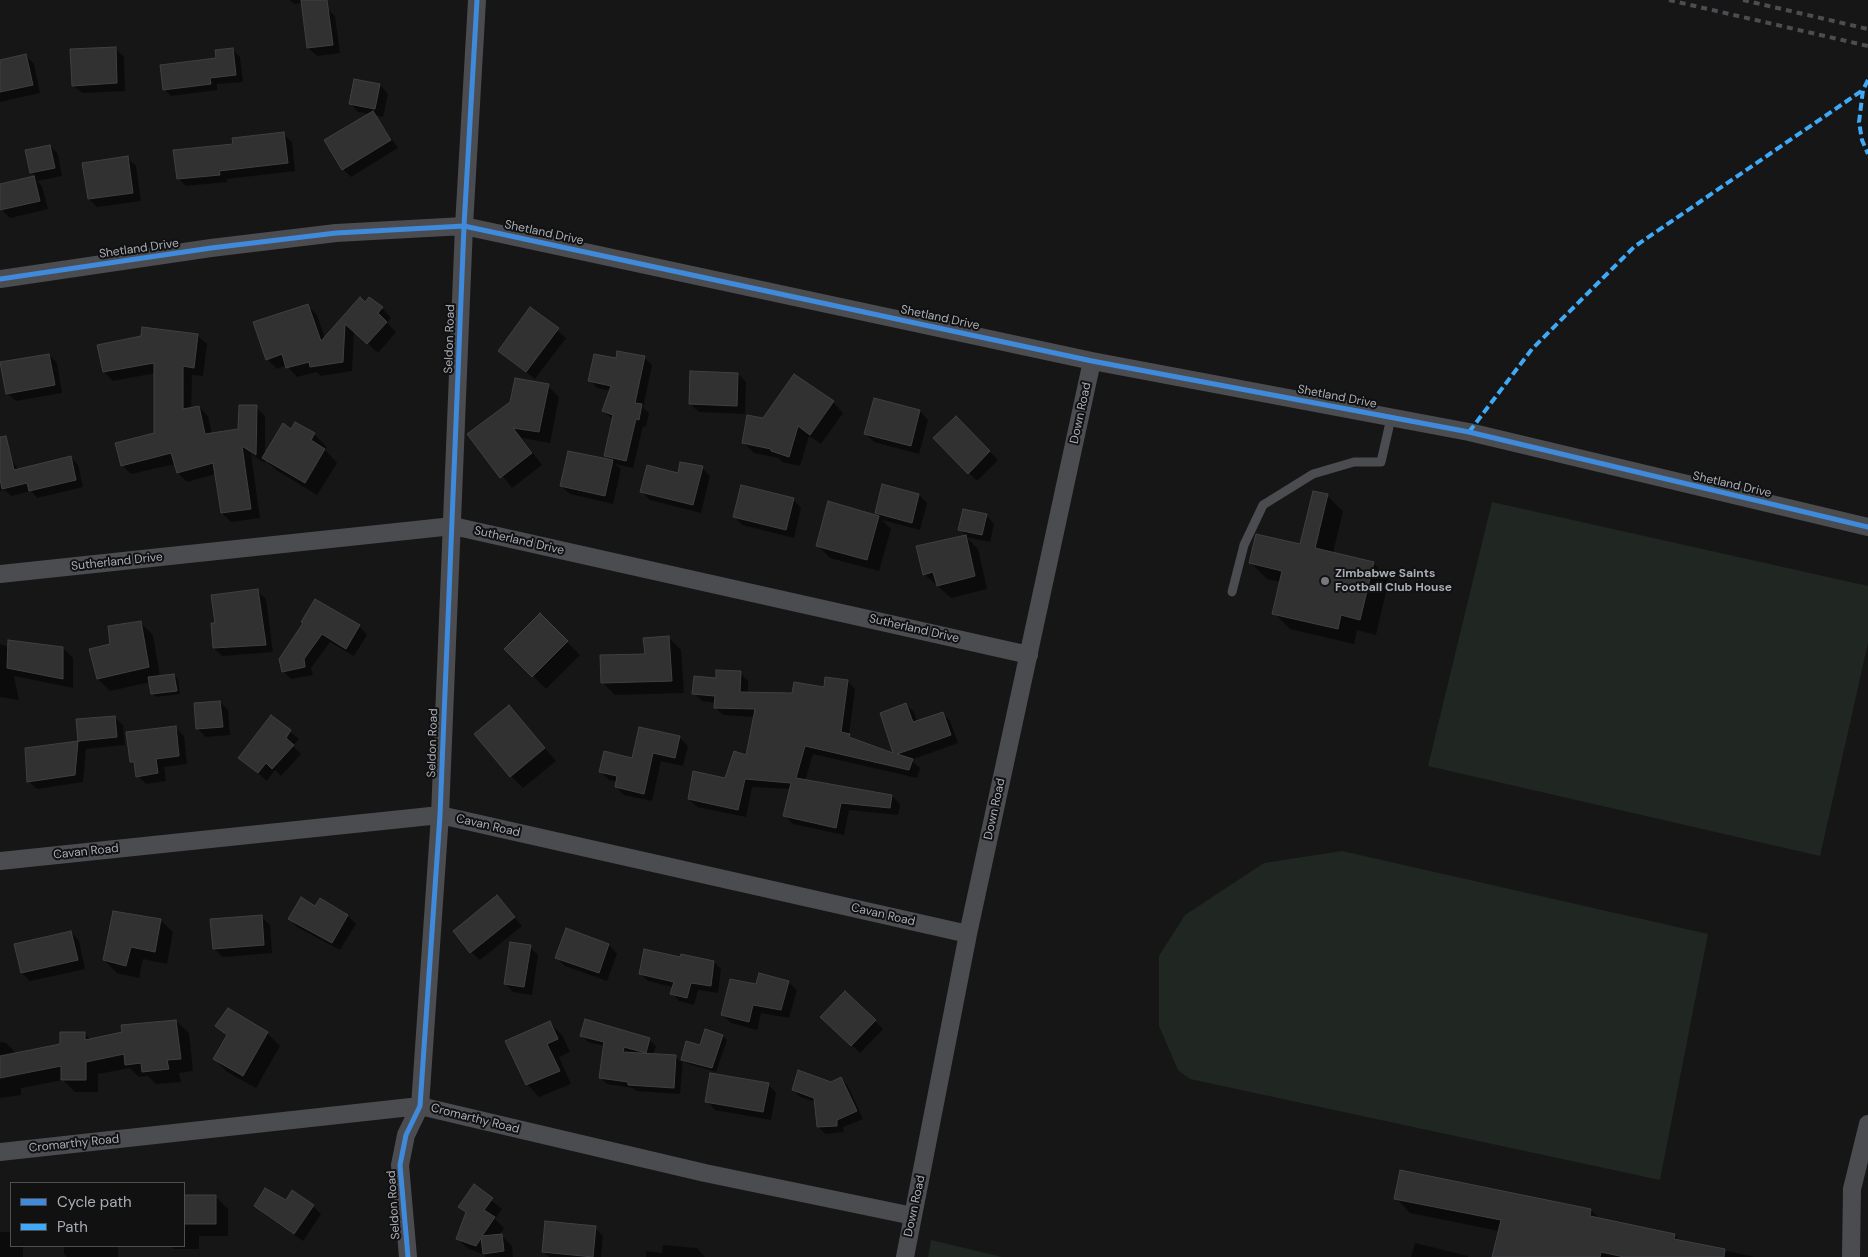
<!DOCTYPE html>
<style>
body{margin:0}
#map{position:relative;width:1868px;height:1257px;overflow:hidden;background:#161617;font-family:"DM Sans",sans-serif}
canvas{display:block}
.legend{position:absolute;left:10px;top:1182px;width:175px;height:65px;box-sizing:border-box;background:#111112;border:1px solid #4e4f54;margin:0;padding:6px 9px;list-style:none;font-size:15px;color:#a9adb6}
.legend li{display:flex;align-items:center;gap:10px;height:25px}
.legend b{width:25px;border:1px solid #4e4f54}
</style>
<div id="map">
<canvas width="1868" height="1257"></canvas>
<ul class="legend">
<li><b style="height:6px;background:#408adc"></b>Cycle path</li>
<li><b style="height:6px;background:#3fa9f5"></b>Path</li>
</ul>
</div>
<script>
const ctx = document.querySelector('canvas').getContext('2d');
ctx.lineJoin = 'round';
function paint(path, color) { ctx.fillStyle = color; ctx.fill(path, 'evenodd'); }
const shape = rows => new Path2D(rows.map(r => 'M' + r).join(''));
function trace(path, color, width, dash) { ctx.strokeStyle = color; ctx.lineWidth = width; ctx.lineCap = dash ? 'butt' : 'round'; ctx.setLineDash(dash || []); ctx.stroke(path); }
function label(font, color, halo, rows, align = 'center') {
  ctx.font = font + ' "DM Sans",sans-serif'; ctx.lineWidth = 4; ctx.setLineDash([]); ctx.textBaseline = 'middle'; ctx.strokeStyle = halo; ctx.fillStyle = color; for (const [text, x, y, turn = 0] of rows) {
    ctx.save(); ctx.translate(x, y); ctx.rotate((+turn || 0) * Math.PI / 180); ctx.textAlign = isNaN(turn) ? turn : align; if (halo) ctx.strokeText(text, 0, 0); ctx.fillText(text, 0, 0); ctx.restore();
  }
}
paint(shape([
 [1492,502,1868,586,1868,643,1820,856,1428,766],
 [1342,851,1708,934,1660,1180,1190,1079,1178,1070,1159,1026,1159,956,1185,915,1264,863],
 [931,1240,1002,1257,928,1257]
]), '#202621');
paint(shape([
 [290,0,318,0,294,4],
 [327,8,335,16,340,53,317,56,308,48,303,11],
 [115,48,124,57,125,91,82,93,73,85],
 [233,50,240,57,243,82,217,84,217,90,171,96,164,89],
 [26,56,34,64,40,93,0,102,0,61],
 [380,85,388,94,383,117,375,115,398,148,351,177,343,169,370,114,358,112,350,103],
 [283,134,292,142,295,171,227,179,227,182,186,186,178,178,234,145],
 [50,146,58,154,62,176,37,181,42,186,48,209,10,218,1,209,0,186,36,177,31,172],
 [127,158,136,166,141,201,97,207,89,199,84,164],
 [365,304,382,308,391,318,387,323,396,332,378,353,354,331,352,371,321,376,317,372,297,377,286,365,277,369,267,359,307,305,317,315,325,338],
 [531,309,566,338,535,379,499,351],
 [197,335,207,344,203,376,192,375,191,408,199,407,208,416,212,434,240,430,256,407,265,416,265,454,292,430,314,434,327,447,325,450,337,463,317,495,276,470,265,460,265,463,251,454,260,518,231,522,222,513,216,474,187,482,178,473,175,464,131,474,122,465,155,434,156,373,113,381,104,372],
 [49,355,57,363,62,393,16,401,7,393],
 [644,357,652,365,643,408,649,413,646,427,643,426,633,468,615,464,621,469,613,504,570,494,561,486,610,460,605,456,613,419,603,411,611,391,597,388,590,380,617,360],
 [738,374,746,382,745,414,699,412,690,404],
 [548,386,559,397,550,443,522,438,542,465,512,488,469,434],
 [875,400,920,411,928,420,919,454,874,442,866,434],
 [833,402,843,413,821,444,809,436,800,466,782,462,779,458,754,453,743,442,763,420],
 [956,418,998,460,977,481,935,438],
 [70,457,78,465,83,487,37,498,31,491,11,496,5,490,0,491,0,464,12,461,19,470],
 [702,468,710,476,701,513,650,500,642,492,679,474],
 [919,495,927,503,920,530,882,520,891,529,879,571,830,558,817,545,829,503,881,518,876,513],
 [1327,496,1343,511,1333,553,1373,563,1389,579,1376,635,1357,630,1354,644,1290,629,1274,613,1281,582,1267,579,1251,563,1301,546],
 [793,499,801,508,794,538,742,525,734,516],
 [986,515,994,524,990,542,966,537,978,549,987,589,951,598,924,574,918,547,967,536,960,529],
 [257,591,266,599,273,652,222,656,214,648],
 [540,615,580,655,546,689,506,649],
 [141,623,153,635,160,677,174,675,178,679,180,694,156,697,152,693,150,682,110,691,98,679],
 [304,623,359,626,367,635,354,656,330,642,311,668,313,675,291,679,283,671],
 [668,637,681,650,684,693,615,695,602,682,646,656],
 [0,644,9,647,63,648,73,658,73,688,14,676,19,700,0,697],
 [740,673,748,681,748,693,793,695,847,681,855,689,849,735,854,740,895,755,906,705,914,712,917,722,942,713,950,721,958,743,911,760,920,768,917,778,813,754,805,781,892,796,900,804,898,815,849,810,844,835,793,824,785,816,791,789,752,787,746,817,697,807,689,799,725,779,747,756,755,717,723,715,715,707,716,703,702,701,694,693,717,679],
 [220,702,228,710,230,735,206,737,198,729],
 [509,707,556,761,523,788,511,776],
 [114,717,123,725,125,745,86,749,83,782,37,789,28,781,27,749,80,742,77,720],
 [271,717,299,739,293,746,301,754,281,776,275,770,267,781,240,758],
 [175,727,184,736,187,764,164,767,166,781,146,784,138,776,136,766,132,762],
 [679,737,688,746,683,766,661,761,652,801,624,795,616,787,617,782,609,780,601,772],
 [497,897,522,926,480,960,471,952],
 [321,900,348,916,356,924,340,950,297,927,289,918,316,908],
 [261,916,270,925,272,953,222,957,214,948],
 [160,920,173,932,167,964,143,959,139,978,117,973,104,960],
 [567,930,609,945,617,954,607,981,565,966,556,957],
 [71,932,79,941,85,969,30,981,22,973],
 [530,947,538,955,532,995,513,992,505,983],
 [681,959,714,962,721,969,718,993,698,990,694,1005,679,1001,672,993,673,987,648,981,640,974],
 [788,982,797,990,789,1018,761,1013,757,1030,731,1023,723,1015,757,985],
 [229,1009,267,1033,280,1046,256,1088,227,1072,215,1059,228,1037,217,1026],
 [822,1017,875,1021,883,1029,860,1053],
 [176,1021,189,1033,193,1071,179,1073,181,1082,156,1084,148,1076,139,1077,130,1068,98,1074,98,1092,75,1092,63,1080,21,1088,21,1095,0,1098,0,1042,6,1043,17,1054,61,1045,84,1033,91,1040],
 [550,1023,562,1035,570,1052,559,1057,571,1084,539,1097,527,1084],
 [706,1030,723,1036,727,1040,716,1072,686,1063,683,1060,680,1094,636,1091,633,1088,607,1084,601,1078,605,1046,588,1042,582,1036,649,1039,656,1046,653,1055,676,1057,681,1062,687,1043,700,1047],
 [841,1078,848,1086,863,1119,843,1127,844,1132,826,1134,818,1127,816,1102,800,1097,793,1090,831,1083],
 [768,1084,776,1093,771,1120,715,1110,707,1101],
 [474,1186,502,1209,495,1219,504,1228,499,1236,502,1236,512,1246,513,1257,485,1257,484,1255,467,1248,457,1238,467,1214,459,1206],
 [184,1196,215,1196,228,1209,228,1236,199,1236,199,1249,174,1249,171,1246,184,1246],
 [1396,1198,1591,1210,1600,1219,1674,1235,1681,1241,1755,1257,1494,1257,1499,1231,1410,1213],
 [286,1202,313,1206,321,1214,303,1241,264,1214,256,1206],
 [595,1228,603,1236,601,1257,549,1257,544,1252],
 [0,1232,11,1232,11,1246,23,1246,23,1257,0,1257],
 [1415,1243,1468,1256,1468,1257,1411,1257],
 [663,1245,697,1248,705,1257,646,1257,646,1251,662,1253],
 [64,1246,118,1246,118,1257,67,1257,64,1254]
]), '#0007');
const building = shape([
 [301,0,327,0,333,45,307,48,301,0],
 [116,47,117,83,72,86,70,49,116,47],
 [233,48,236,75,210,78,211,84,163,90,160,65,216,58,215,50,233,48],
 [26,54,33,85,0,92,0,60,26,54],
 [354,79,380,84,375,109,349,104,354,79],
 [373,111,391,140,342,170,324,140,373,111],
 [284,132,288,163,219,171,220,175,177,179,173,150,233,144,232,138,284,132],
 [50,145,55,168,30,173,25,150,50,145],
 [128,156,133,193,88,199,82,163,128,156],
 [34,176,40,201,0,210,0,184,34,176],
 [360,297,365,302,369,297,383,307,378,313,387,322,367,344,345,324,343,362,310,367,309,362,286,368,282,354,266,360,253,322,308,304,321,341,360,297],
 [530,307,559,328,526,372,498,351,530,307],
 [142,327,198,334,194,368,183,366,183,409,199,406,205,434,238,429,239,405,257,405,256,455,242,446,251,509,221,513,213,463,177,473,171,453,121,466,115,443,154,433,154,363,103,372,97,345,141,336,142,327],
 [617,351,645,356,635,403,642,404,639,420,636,419,626,461,604,456,613,415,602,411,611,386,588,381,594,354,616,358,617,351],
 [49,354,55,385,6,394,0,362,49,354],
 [690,371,738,373,737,406,689,404,690,371],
 [794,374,834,401,810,435,798,426,789,457,771,451,771,449,742,443,747,415,763,418,794,374],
 [515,378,549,384,539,432,513,428,532,453,500,478,467,434,510,402,515,378],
 [874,398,920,410,911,446,864,434,874,398],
 [956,416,990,451,968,474,933,438,956,416],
 [295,422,315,433,311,440,325,449,305,483,262,458,283,423,291,429,295,422],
 [6,436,14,470,71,456,76,480,29,491,27,483,2,489,0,479,0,437,6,436],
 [568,451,613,460,605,496,560,486,568,451],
 [680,462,703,466,693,505,640,492,647,465,678,473,680,462],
 [882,484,919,494,912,523,875,513,882,484],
 [741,485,794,498,786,530,733,517,741,485],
 [1313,491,1328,494,1315,548,1374,562,1360,620,1341,615,1338,629,1272,614,1282,571,1249,563,1256,534,1300,544,1313,491],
 [828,501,879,516,867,560,816,546,828,501],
 [963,509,987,514,982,535,958,530,963,509],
 [966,535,975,576,937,586,933,572,923,575,916,546,966,535],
 [258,589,266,645,213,648,211,623,215,623,211,595,258,589],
 [315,599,360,625,346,649,322,634,304,659,305,667,282,672,279,659,303,623,301,622,315,599],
 [540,613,568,641,532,677,504,649,540,613],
 [141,621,149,667,97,679,89,649,110,644,108,626,141,621],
 [669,636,672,681,601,683,600,655,645,654,643,638,669,636],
 [8,640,63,647,63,679,7,668,8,640],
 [716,670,741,671,740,692,792,693,794,682,824,687,825,677,848,680,841,732,850,734,849,737,893,753,880,713,906,703,913,722,943,712,951,735,897,754,913,759,909,770,805,746,796,778,892,795,890,808,841,803,836,828,783,816,791,783,745,779,738,810,688,799,693,771,725,778,734,751,746,755,755,709,714,708,715,696,692,694,694,676,716,678,716,670],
 [174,674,177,691,151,694,148,677,174,674],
 [220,701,223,727,196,729,194,703,220,701],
 [509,705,545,748,510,777,474,734,509,705],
 [271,715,291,730,286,738,294,745,272,769,266,763,258,773,238,758,271,715],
 [115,716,117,737,78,741,76,719,115,716],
 [176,726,179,756,156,759,158,773,136,777,134,762,130,762,126,732,176,726],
 [639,727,680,736,675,758,653,753,644,794,615,787,617,776,599,772,604,751,632,758,639,727],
 [78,741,75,775,27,782,25,748,78,741],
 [497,895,515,917,470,953,453,931,497,895],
 [301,897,315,906,320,898,348,915,332,943,288,919,301,897],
 [113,911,161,919,155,952,131,947,126,966,103,960,113,911],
 [262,915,264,945,213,949,210,919,262,915],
 [566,928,609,944,599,973,555,958,566,928],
 [71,931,78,960,21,973,14,944,71,931],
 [510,942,531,945,524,987,504,984,510,942],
 [644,949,680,957,681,954,714,961,711,986,691,983,687,998,670,994,674,982,639,974,644,949],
 [759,973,789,981,781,1010,753,1005,749,1022,721,1015,730,979,756,984,759,973],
 [845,991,876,1020,851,1046,820,1017,845,991],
 [228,1008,268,1032,243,1076,213,1059,227,1035,215,1026,228,1008],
 [585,1019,650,1038,646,1053,624,1047,623,1052,676,1055,674,1088,628,1085,628,1082,599,1078,604,1042,580,1036,585,1019],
 [176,1020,181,1059,167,1060,169,1069,142,1072,141,1063,125,1065,124,1054,86,1062,86,1080,61,1080,61,1066,0,1078,0,1056,60,1044,60,1032,85,1032,85,1040,122,1032,121,1025,176,1020],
 [550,1021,558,1039,547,1044,560,1071,526,1085,505,1041,550,1021],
 [705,1029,723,1035,712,1068,681,1060,686,1041,700,1045,705,1029],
 [798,1070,831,1082,841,1077,857,1111,837,1120,837,1126,817,1127,814,1098,792,1090,798,1070],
 [710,1073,769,1083,763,1112,705,1102,710,1073],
 [1400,1170,1591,1209,1590,1216,1675,1234,1674,1239,1725,1249,1724,1257,1624,1257,1601,1252,1600,1257,1492,1257,1501,1220,1394,1199,1400,1170],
 [474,1184,493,1198,484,1210,495,1217,482,1236,502,1234,504,1251,483,1254,481,1238,476,1246,456,1239,466,1212,458,1207,474,1184],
 [265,1188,286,1200,292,1190,314,1205,294,1234,254,1206,265,1188],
 [184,1195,216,1195,216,1224,184,1224,184,1195],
 [545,1221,596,1226,593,1257,542,1252,545,1221]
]);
paint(building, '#313132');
trace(building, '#3f4043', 1);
trace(shape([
 [1232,592,1244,545,1263,505,1313,474,1354,462,1381,462,1391,418]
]), '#4b4c4f', 9);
trace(shape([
 [0,279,211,248,336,233,464,226,1092,361,1469,432,1868,527],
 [0,574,453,526,1029,655],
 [0,861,440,815,968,934],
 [0,1152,420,1106,705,1173,913,1216],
 [408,1257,400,1165,406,1135,420,1106,440,815,464,226,477,0],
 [905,1257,968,934,1092,361],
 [1851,1257,1852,1189,1868,1124]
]), '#4b4c4f', 18);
trace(shape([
 [1669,0,1868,46],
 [1743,0,1868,29]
]), '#4c4d50', 4, [6, 5]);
trace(shape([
 [1868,80,1863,90,1859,122,1862,140,1868,154],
 [1469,432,1532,349,1634,247,1863,90]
]), '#3fa9f5', 4, [8, 4]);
trace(shape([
 [0,279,211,248,336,233,464,226,1092,361,1469,432,1868,527],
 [408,1257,400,1165,406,1135,420,1106,440,815,464,226,477,0]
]), '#408adc', 5);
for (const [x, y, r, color] of [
 [1325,581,5,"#76787e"]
]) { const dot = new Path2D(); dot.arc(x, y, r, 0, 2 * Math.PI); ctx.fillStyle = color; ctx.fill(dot); trace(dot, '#111112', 2); }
label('12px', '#a9adb6', '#111112', [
 ["Shetland Drive",544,233,12],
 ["Shetland Drive",139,249,-8],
 ["Shetland Drive",940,318,12],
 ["Seldon Road",450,339,-88],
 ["Shetland Drive",1337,397,11],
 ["Down Road",1081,413,-78],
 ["Shetland Drive",1732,485,13],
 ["Sutherland Drive",519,541,13],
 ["Sutherland Drive",117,562,-6],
 ["Sutherland Drive",914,629,13],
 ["Seldon Road",433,743,-88],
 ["Down Road",995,809,-78],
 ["Cavan Road",488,826,13],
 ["Cavan Road",86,852,-6],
 ["Cavan Road",883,915,13],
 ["Cromarthy Road",475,1119,14],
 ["Cromarthy Road",74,1144,-6],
 ["Seldon Road",394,1205,-94],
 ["Down Road",915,1206,-78]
]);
label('bold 12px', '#a9adb6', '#111112', [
 ["Zimbabwe Saints",1335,574],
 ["Football Club House",1335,588]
], 'left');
</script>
